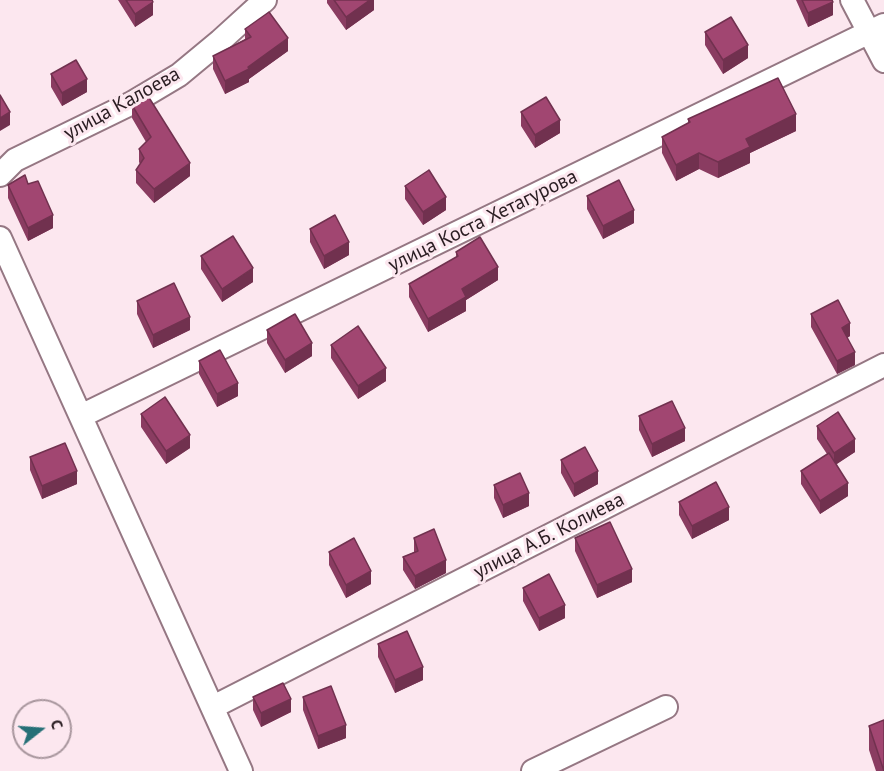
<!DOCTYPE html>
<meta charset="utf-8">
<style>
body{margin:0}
#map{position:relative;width:884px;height:771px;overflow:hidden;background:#fce7ef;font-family:"PT Sans",sans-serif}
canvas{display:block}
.north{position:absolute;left:12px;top:699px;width:60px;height:60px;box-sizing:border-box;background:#fce7ef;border:2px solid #a8969d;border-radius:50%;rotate:73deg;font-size:16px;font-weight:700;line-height:24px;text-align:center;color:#291c21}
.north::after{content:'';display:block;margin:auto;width:21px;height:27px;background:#267077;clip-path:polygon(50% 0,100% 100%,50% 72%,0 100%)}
</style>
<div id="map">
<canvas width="884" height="771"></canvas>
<div class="north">С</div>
</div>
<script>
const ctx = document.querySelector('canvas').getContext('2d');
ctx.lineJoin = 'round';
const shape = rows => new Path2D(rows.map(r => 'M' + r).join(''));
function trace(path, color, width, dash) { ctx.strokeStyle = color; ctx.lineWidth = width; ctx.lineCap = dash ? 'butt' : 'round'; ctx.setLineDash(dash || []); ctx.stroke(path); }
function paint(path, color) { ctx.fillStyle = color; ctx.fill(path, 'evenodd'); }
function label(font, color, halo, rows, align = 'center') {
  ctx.font = font + ' "PT Sans",sans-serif'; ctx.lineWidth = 6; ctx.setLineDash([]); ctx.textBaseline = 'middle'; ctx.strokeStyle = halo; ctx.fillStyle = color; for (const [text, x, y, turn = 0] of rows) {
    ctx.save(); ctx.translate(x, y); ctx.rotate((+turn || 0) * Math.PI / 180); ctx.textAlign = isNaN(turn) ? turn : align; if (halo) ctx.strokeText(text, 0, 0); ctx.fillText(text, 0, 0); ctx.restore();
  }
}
const minor = shape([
 [852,0,884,61],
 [0,175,15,160,132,103,179,75,220,41,265,0],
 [0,238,241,771],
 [81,416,884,25],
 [213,707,884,365],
 [533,771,666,707]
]);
trace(minor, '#957783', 26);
trace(minor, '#fff', 22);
paint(shape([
 [118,0,152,0,153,15,135,27],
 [327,0,374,0,374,10,346,30,327,3],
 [796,0,832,0,833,15,808,27],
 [245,29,288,51,249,79,249,82,225,94,213,69,213,56,245,39],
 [705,32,748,58,723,74,705,45],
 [51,74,87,92,62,106,51,87],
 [132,105,190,176,154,203,136,183,136,170,140,164,139,162,139,149,146,142,132,118],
 [521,112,560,133,535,148,521,126],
 [688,119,796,131,750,153,750,163,718,178,699,169,676,181,662,153,662,137,688,123],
 [28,184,53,228,28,241,8,198,8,185],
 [405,186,446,210,423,225,405,199],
 [587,196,634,223,603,239,587,209],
 [310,229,349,255,324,269,310,242],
 [456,252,498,280,466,300,466,311,428,332,409,297,409,284,456,257],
 [201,256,253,282,222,302,201,269],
 [137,301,190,330,153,348,137,314],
 [811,314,850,336,847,338,855,365,837,374,811,327],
 [267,330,312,356,285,373,267,343],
 [331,345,386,381,358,399,331,358],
 [199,361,238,396,217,407,199,374],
 [141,414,190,448,166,464,141,427],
 [639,416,685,441,652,457,639,430],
 [817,426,855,452,836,464,848,496,820,514,801,484,801,471,827,454,817,439],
 [30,457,77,484,42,499,30,470],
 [561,460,598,484,574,497,561,473],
 [494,485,529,506,503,518,494,498],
 [679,502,729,520,692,539,679,515],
 [414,538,446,573,415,589,403,570,403,557,414,552],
 [575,538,632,582,597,598,575,551],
 [329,552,371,584,346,598,329,565],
 [523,588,565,618,539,631,523,601],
 [378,644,423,680,395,693,378,657],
 [253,697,291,712,261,727,253,710],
 [303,697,346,738,318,749,303,710],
 [869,726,884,771,876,771,869,750]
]), '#8a3c61');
paint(shape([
 [370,0,374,0,374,10,346,30,346,17],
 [153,2,153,15,135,27,135,14],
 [833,2,833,15,808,27,808,13],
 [288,38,288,51,249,79,249,82,225,94,225,81,248,67],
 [748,45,748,58,723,74,723,60],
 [87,79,87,92,62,106,62,93],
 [10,112,10,125,0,131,0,118],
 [796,114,796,131,750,153,750,163,718,178,718,162,746,139],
 [560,120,560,133,535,148,535,135],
 [699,153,699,169,676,181,676,165],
 [190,163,190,176,154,203,154,189],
 [446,197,446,210,423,225,423,212],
 [634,210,634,223,603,239,603,226],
 [53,215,53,228,28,241,28,228],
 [349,242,349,255,324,269,324,256],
 [498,267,498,280,466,300,466,311,428,332,428,319,462,289],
 [253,268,253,282,222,302,222,289],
 [190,317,190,330,153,348,153,335],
 [850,323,850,336,842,341,842,328],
 [312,343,312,356,285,373,285,360],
 [855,352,855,365,837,374,837,361],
 [386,368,386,381,358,399,358,386],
 [238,383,238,396,217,407,217,394],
 [685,428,685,441,652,457,652,444],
 [190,435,190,448,166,464,166,451],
 [855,439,855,452,834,466,834,453],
 [77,471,77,484,42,499,42,486],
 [598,471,598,484,574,497,574,484],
 [848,483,848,496,820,514,820,501],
 [529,493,529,506,503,518,503,505],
 [729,507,729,520,692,539,692,526],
 [446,560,446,573,415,589,415,576],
 [632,569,632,582,597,598,597,585],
 [371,571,371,584,346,598,346,585],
 [565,605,565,618,539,631,539,618],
 [423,667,423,680,395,693,395,680],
 [291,699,291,712,261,727,261,713],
 [346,725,346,738,318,749,318,736]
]), '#71314f');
const building = shape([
 [126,0,152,0,153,2,135,14,126,0],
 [334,0,370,0,346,17,334,0],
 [802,0,832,0,833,2,808,13,802,0],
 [269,12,288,38,248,67,249,69,225,81,213,56,251,37,245,29,269,12],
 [731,17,748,45,723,60,705,32,731,17],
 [76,60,87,79,62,93,51,74,76,60],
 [778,78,796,114,746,139,750,147,718,162,699,153,676,165,662,137,690,122,688,119,778,78],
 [0,95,10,112,0,118,0,95],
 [148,96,190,163,154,189,136,170,144,158,139,149,151,137,132,105,148,96],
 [546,97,560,120,535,135,521,112,546,97],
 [429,170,446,197,423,212,405,186,429,170],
 [25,175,28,184,38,181,53,215,28,228,8,185,25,175],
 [619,180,634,210,603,226,587,196,619,180],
 [335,215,349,242,324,256,310,229,335,215],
 [233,236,253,268,222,289,201,256,233,236],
 [480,237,498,267,462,289,466,297,428,319,409,284,458,256,456,252,480,237],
 [174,283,190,317,153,335,137,301,174,283],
 [838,300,850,323,842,328,855,352,837,361,811,314,838,300],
 [295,314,312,343,285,360,267,330,295,314],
 [358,326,386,368,358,386,331,345,358,326],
 [220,350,238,383,217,394,199,361,220,350],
 [165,397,190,435,166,451,141,414,165,397],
 [672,401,685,428,652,444,639,416,672,401],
 [838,412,855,439,834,453,817,426,838,412],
 [65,443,77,471,42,486,30,457,65,443],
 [585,447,598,471,574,484,561,460,585,447],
 [829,453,848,483,820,501,801,471,829,453],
 [520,473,529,493,503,505,494,485,520,473],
 [716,482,729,507,692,526,679,502,716,482],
 [610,522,632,569,597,585,575,538,610,522],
 [434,529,446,560,415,576,403,557,418,551,414,538,434,529],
 [354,538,371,571,346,585,329,552,354,538],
 [549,574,565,605,539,618,523,588,549,574],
 [407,631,423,667,395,680,378,644,407,631],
 [283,683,291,699,261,713,253,697,283,683],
 [331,686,346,725,318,736,303,697,331,686],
 [884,720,884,771,869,726,884,720]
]);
paint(building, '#a14671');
trace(building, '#71314f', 1.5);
label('20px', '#291c21', '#fce7ef', [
 ["улица Калоева",122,104,-29],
 ["улица Коста Хетагурова",483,221,-26],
 ["улица А.Б. Колиева",549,536,-27]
]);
</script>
